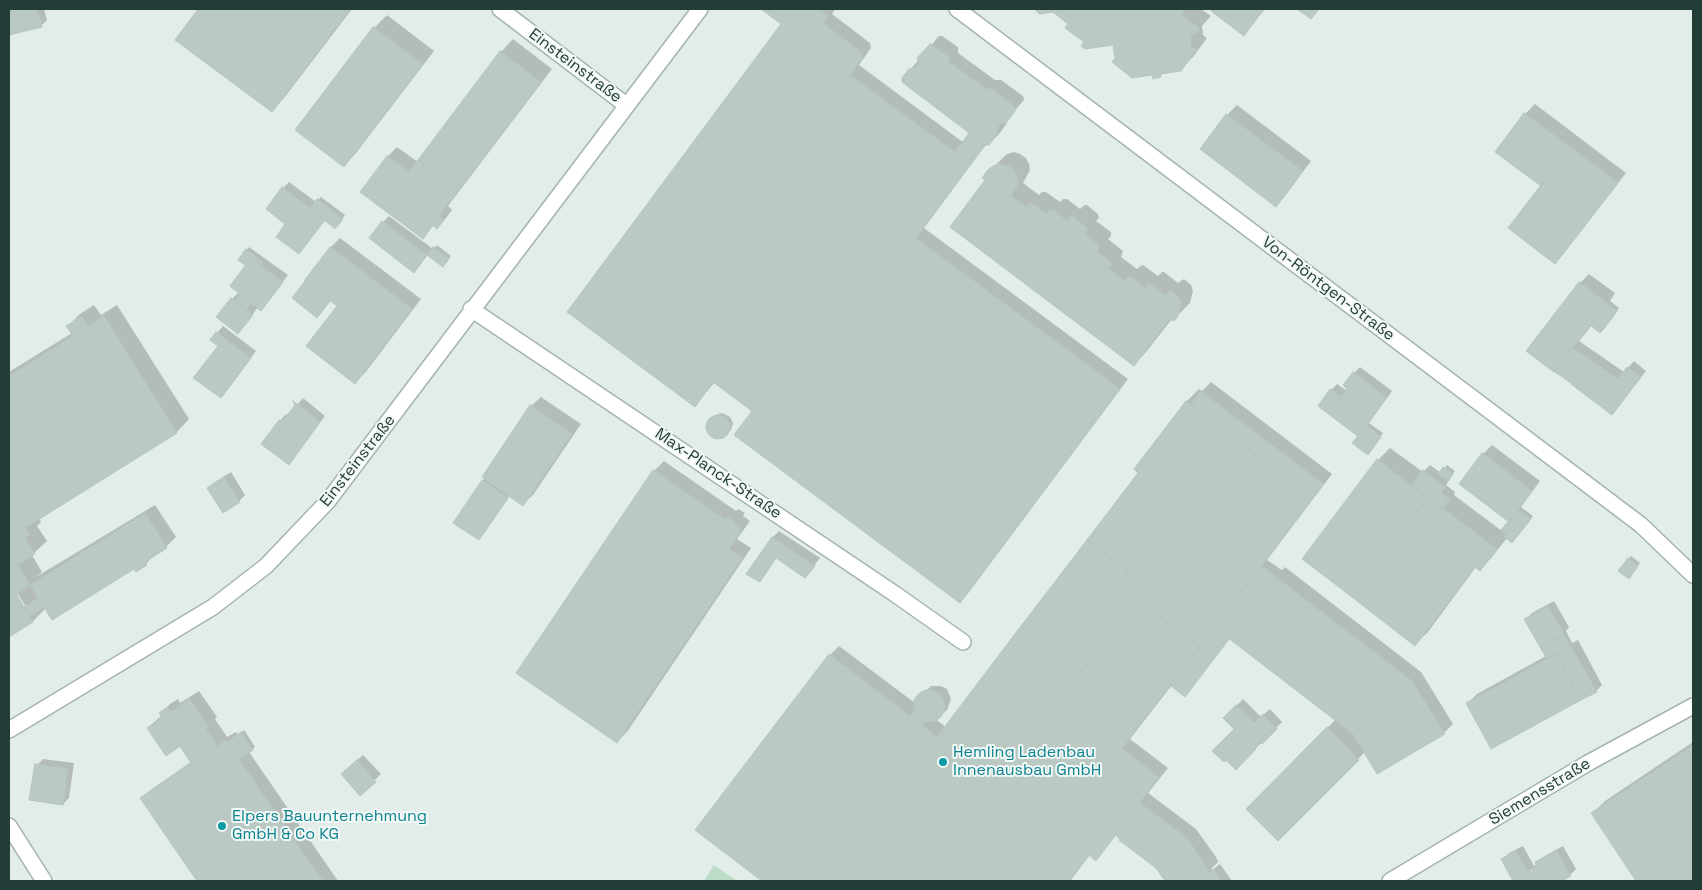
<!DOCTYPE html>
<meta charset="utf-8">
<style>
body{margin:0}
#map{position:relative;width:1702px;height:890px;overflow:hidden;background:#e2ece8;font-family:"Space Grotesk",sans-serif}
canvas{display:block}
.frame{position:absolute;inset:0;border:10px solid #223c37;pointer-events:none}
</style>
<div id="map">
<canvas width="1702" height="890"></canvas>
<div class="frame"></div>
</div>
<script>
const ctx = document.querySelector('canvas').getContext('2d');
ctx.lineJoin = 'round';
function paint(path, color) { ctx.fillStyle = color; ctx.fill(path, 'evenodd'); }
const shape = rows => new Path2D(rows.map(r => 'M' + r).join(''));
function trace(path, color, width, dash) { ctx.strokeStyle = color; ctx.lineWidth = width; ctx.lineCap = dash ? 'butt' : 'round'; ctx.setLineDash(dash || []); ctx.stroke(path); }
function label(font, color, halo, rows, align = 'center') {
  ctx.font = font + ' "Space Grotesk",sans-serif'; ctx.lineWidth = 4; ctx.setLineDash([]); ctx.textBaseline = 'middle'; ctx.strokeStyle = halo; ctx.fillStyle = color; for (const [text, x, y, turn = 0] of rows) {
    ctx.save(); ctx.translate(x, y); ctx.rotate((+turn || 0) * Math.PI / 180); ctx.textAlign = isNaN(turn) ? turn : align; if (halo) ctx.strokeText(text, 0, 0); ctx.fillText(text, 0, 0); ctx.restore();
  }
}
paint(shape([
 [714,865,737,881,704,881]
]), '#bbdcc6');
paint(shape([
 [9,9,44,9,47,20,41,26,9,34],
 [200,9,352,9,284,98,272,111,177,39],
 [763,9,835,9,832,14,870,43,871,48,859,65,964,143,971,133,910,70,939,36,942,36,958,47,958,53,995,80,1001,80,1023,96,1024,100,1006,121,1007,123,1000,133,990,143,987,143,924,228,1128,379,969,592,960,602,754,411,715,382,695,405,783,24],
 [1040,9,1201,9,1211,16,1202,26,1203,35,1207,38,1193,57,1180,69,1165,72,1160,76,1116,59,1114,44,1086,42,1070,23,1053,11,1038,11],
 [1211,9,1265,9,1244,34],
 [387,15,434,51,356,153,344,165,297,130,374,28],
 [513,39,552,69,448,206,452,210,446,218,437,227,434,225,423,237,362,191,388,156,397,147,418,162,501,52],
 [1535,104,1626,173,1564,253,1555,263,1542,185,1497,152,1525,114],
 [1237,105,1311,161,1285,196,1276,205,1201,149,1227,115],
 [1014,152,1020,154,1026,158,1029,164,1030,170,1023,183,1039,195,1042,192,1046,192,1060,202,1063,199,1067,199,1080,209,1085,205,1087,205,1098,214,1099,218,1096,221,1111,232,1111,236,1108,239,1123,251,1121,257,1137,269,1142,265,1143,265,1158,276,1162,272,1164,272,1178,283,1184,279,1191,285,1193,291,1190,303,1173,320,1172,319,1146,352,1134,365,987,179,988,172,1007,154],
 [289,182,316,202,321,197,345,215,338,224,325,219,287,224,283,188],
 [389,216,433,249,437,245,451,256,443,266,428,254,420,265,383,222],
 [340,238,421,299,365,373,355,382,308,346,339,305,331,300,323,310,306,281,331,247],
 [249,247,288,275,267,303,258,307,244,326,232,299,239,292,251,260,247,250],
 [1589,274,1615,293,1610,301,1619,308,1611,320,1600,331,1592,325,1579,341,1624,372,1634,361,1646,371,1612,414,1555,370,1580,283],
 [94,305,101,315,117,305,189,419,177,432,39,518,41,522,37,526,47,541,32,555,42,572,36,577,155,505,176,537,166,547,155,554,146,564,134,567,46,608,33,621,9,635,9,372,72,333,68,326,80,314],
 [14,588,26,607,24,609,12,589],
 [223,326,256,351,227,390,219,346,211,340],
 [1360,367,1392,391,1369,423,1383,433,1370,450,1331,390,1337,384,1347,391,1354,373],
 [1211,382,1332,474,1267,560,1282,570,1285,567,1421,672,1453,724,1444,733,1365,752,1278,839,1248,809,1336,719,1230,638,1185,695,1172,685,1130,739,1168,768,1148,793,1196,829,1216,857,1218,862,1211,869,1212,870,1220,864,1232,881,1168,881,1157,867,1116,835,1096,859,1090,855,1070,881,764,881,697,830,830,655,839,646,915,703,918,698,931,686,941,686,947,689,951,699,947,710,935,719,946,727,1140,473,1136,469,1187,401,1199,389,1202,391],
 [541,397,581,424,533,495,523,504,510,495,485,532,479,538,483,481,531,406],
 [303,398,325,416,289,464,263,444,280,421,286,414,288,416],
 [722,413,730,417,733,423,731,430,724,437,717,438,710,434,707,425,715,415],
 [1492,445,1540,481,1521,507,1533,516,1515,539,1507,538,1492,557,1480,569,1476,567,1428,632,1415,644,1378,460,1390,448,1423,472,1430,465,1441,473,1447,465,1455,471,1446,485,1455,492,1454,495,1502,531,1510,521,1483,454],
 [664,461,736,511,738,509,745,513,743,516,750,521,737,539,751,548,627,732,617,741,517,673,654,471],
 [231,472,245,495,239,501,208,488,215,482],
 [779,531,820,558,805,577,777,557,760,581,748,573,773,537],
 [1631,556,1640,563,1631,575,1629,559],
 [1554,601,1569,627,1566,631,1572,643,1578,640,1602,685,1596,691,1468,703,1477,694,1546,656,1542,648,1546,643,1526,619,1532,613],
 [199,691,217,717,215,719,227,737,236,732,238,735,244,730,255,747,249,752,338,881,199,881,142,798,152,789,191,762,180,745,148,728,162,715,161,713,170,704,178,699,180,703],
 [1243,699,1261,717,1270,709,1282,722,1236,768,1236,729,1225,718],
 [1693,742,1693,881,1661,881,1659,878,1655,881,1638,881,1593,813,1605,801],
 [363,755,381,774,360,794,348,768],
 [43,759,74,763,69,798,63,804,37,765],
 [1523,846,1534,866,1543,857,1563,846,1576,869,1570,875,1559,881,1514,881,1502,860,1509,853]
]), '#0003');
const building = shape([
 [9,9,37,9,42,27,9,35,9,9],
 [198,9,350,9,272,112,175,40,198,9],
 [761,9,820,9,827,16,824,24,861,52,862,58,850,75,955,152,969,133,985,145,916,238,1120,389,960,603,734,435,752,411,713,382,695,407,567,312,781,24,761,9],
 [1038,9,1181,9,1184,11,1181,15,1200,29,1197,33,1190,34,1191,47,1196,50,1181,71,1160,74,1161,77,1153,79,1152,75,1132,78,1112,62,1115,58,1113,45,1085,49,1081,46,1084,42,1065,28,1068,24,1053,12,1040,14,1036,11,1038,9],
 [1213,9,1264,9,1244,36,1211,11,1213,9],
 [1297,9,1319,9,1311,19,1297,9],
 [373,27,423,64,344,167,295,130,373,27],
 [930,44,949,57,949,62,986,89,991,88,1015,107,1015,111,1006,123,1000,124,997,130,998,133,989,145,985,145,902,82,902,78,909,69,914,69,919,63,917,58,930,44],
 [500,51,541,82,459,190,418,160,500,51],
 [1524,113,1570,147,1541,186,1495,152,1524,113],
 [1226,114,1303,171,1276,207,1200,149,1226,114],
 [1570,147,1618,183,1555,264,1508,228,1570,147],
 [387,156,409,172,418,160,459,190,439,216,444,220,437,229,433,225,423,239,360,192,387,156],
 [1000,164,1008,166,1014,170,1017,176,1018,184,1011,196,1026,207,1031,203,1047,214,1049,211,1054,210,1067,221,1071,217,1074,217,1088,229,1085,234,1098,244,1099,249,1097,252,1110,262,1112,264,1109,269,1124,281,1128,277,1131,277,1145,288,1149,283,1151,284,1165,295,1169,291,1172,291,1179,298,1181,304,1178,316,1174,321,1169,319,1134,366,950,227,985,180,982,178,987,171,993,166,1000,164],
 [282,187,325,220,299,254,276,237,285,224,266,209,282,187],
 [317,199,343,219,335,229,310,208,317,199],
 [382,221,427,255,414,273,369,238,382,221],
 [330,247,412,309,386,343,304,281,330,247],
 [433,247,449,259,443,267,427,255,433,247],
 [246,249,263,263,261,265,251,258,245,265,238,260,246,249],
 [251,258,283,282,261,311,251,303,246,310,234,301,240,294,230,286,251,258],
 [305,281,330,301,317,318,292,298,305,281],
 [1579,282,1607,303,1592,322,1603,330,1600,333,1590,325,1554,372,1526,351,1579,282],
 [231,298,253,315,238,334,216,317,231,298],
 [1607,303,1617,311,1603,330,1592,322,1607,303],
 [337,306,386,343,355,384,306,346,337,306],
 [82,316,88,326,104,316,177,433,25,528,30,535,25,538,35,554,18,565,30,585,16,594,9,582,9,376,73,336,66,326,82,316],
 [216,332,251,358,221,398,193,378,218,346,210,340,216,332],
 [1573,348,1589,359,1571,383,1555,372,1573,348],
 [1589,359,1618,379,1627,367,1641,377,1612,415,1571,384,1589,359],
 [1353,372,1386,397,1359,437,1318,406,1330,389,1341,397,1347,389,1343,385,1353,372],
 [1201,391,1323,484,1313,498,1190,405,1201,391],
 [293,401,320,422,289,465,261,444,279,420,282,422,295,405,293,401],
 [1186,401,1313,498,1199,647,1118,585,1128,572,1087,540,1138,473,1134,469,1186,401],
 [530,405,572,434,523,506,482,477,530,405],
 '706 427a12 12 0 1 1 24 0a12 12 0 1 1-24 0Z',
 [1367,426,1381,437,1368,455,1352,443,1367,426],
 [1482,453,1532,491,1509,522,1459,484,1482,453],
 [1377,459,1428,498,1372,572,1358,562,1339,587,1302,559,1377,459],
 [1443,467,1453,474,1448,481,1438,474,1443,467],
 [653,470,726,520,727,517,736,523,735,525,742,530,729,549,742,558,617,743,516,673,653,470],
 [1423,470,1445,487,1441,492,1450,499,1443,508,1412,485,1423,470],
 [224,477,240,502,223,513,207,488,224,477],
 [482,480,508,498,479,540,453,523,482,480],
 [1428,497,1497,549,1480,571,1475,567,1415,646,1339,587,1358,562,1372,572,1428,497],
 [1518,510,1531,519,1512,543,1504,537,1506,535,1501,530,1518,510],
 [145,513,167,548,145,562,147,565,136,572,134,569,52,620,44,607,30,616,24,607,38,598,30,585,145,513],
 [772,537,815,566,805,578,776,558,760,582,746,574,772,537],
 [1087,540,1128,572,1118,585,1137,599,1078,676,1018,630,1087,540],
 [1628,558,1638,566,1629,579,1618,571,1628,558],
 [1262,566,1275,576,1227,637,1214,627,1262,566],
 [1275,576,1412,681,1445,734,1377,774,1353,734,1227,637,1275,576],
 [9,582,33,622,9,637,9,582],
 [1137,599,1200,647,1141,723,1078,676,1137,599],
 [1548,606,1564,634,1540,647,1524,619,1548,606],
 [1214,627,1229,639,1185,697,1170,685,1214,627],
 [1018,630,1141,723,1122,749,1159,777,1096,861,1089,855,1069,881,762,881,695,830,829,654,910,716,914,711,918,717,925,722,922,725,937,737,1018,630],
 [1564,635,1570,647,1547,659,1540,647,1564,635],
 [1571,646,1597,692,1581,700,1556,654,1571,646],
 [1556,654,1581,700,1491,749,1466,703,1556,654],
 '913 706a16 16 0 1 1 32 0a16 16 0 1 1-32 0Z',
 [189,699,209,727,206,729,217,746,191,763,180,746,166,756,147,728,162,717,159,713,168,707,171,712,189,699],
 [1236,705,1254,723,1263,714,1277,729,1262,744,1260,742,1255,748,1256,749,1236,770,1226,760,1224,762,1212,751,1234,729,1223,718,1236,705],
 [1327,727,1359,760,1278,841,1246,809,1327,727],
 [241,732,253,750,239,760,227,742,241,732],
 [226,740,303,853,262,881,197,881,140,798,226,740],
 [1693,745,1693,881,1660,881,1659,880,1657,881,1636,881,1591,813,1693,745],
 [357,760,376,782,360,796,341,774,357,760],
 [35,764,68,769,63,805,29,800,35,764],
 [1140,803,1187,838,1207,867,1206,868,1209,873,1197,881,1165,881,1156,868,1119,840,1120,839,1115,835,1140,803],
 [1516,851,1527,871,1537,866,1535,862,1557,851,1571,876,1562,881,1513,881,1501,859,1516,851],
 [303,853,323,881,262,881,303,853],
 [1214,870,1222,881,1197,881,1214,870]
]);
paint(building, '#bac9c4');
trace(building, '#b4c5bf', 1);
const minor = shape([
 [500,9,626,105],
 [957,9,1641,525,1693,575],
 [471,309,895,594,963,642],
 [9,730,213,607,266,566,328,501,700,9],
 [9,826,44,881],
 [1390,881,1588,763,1693,706]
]);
trace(minor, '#a5b4af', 18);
trace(minor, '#fff', 15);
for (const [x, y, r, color] of [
 [943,762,5,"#0f9aa8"],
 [222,826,5,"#0f9aa8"]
]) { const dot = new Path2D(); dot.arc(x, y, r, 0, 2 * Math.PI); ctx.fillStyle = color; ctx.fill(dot); trace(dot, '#f2f8f6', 2); }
label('16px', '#223c37', '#f2f8f6', [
 ["Einsteinstraße",575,66,37],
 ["Von-Röntgen-Straße",1328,289,37],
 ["Einsteinstraße",358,461,-52],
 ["Max-Planck-Straße",718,474,34],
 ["Siemensstraße",1540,792,-31]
]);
label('16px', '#0d838f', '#f2f8f6', [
 ["Hemling Ladenbau",953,753],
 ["Innenausbau GmbH",953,771],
 ["Elpers Bauunternehmung",232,817],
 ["GmbH & Co KG",232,835]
], 'left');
</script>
